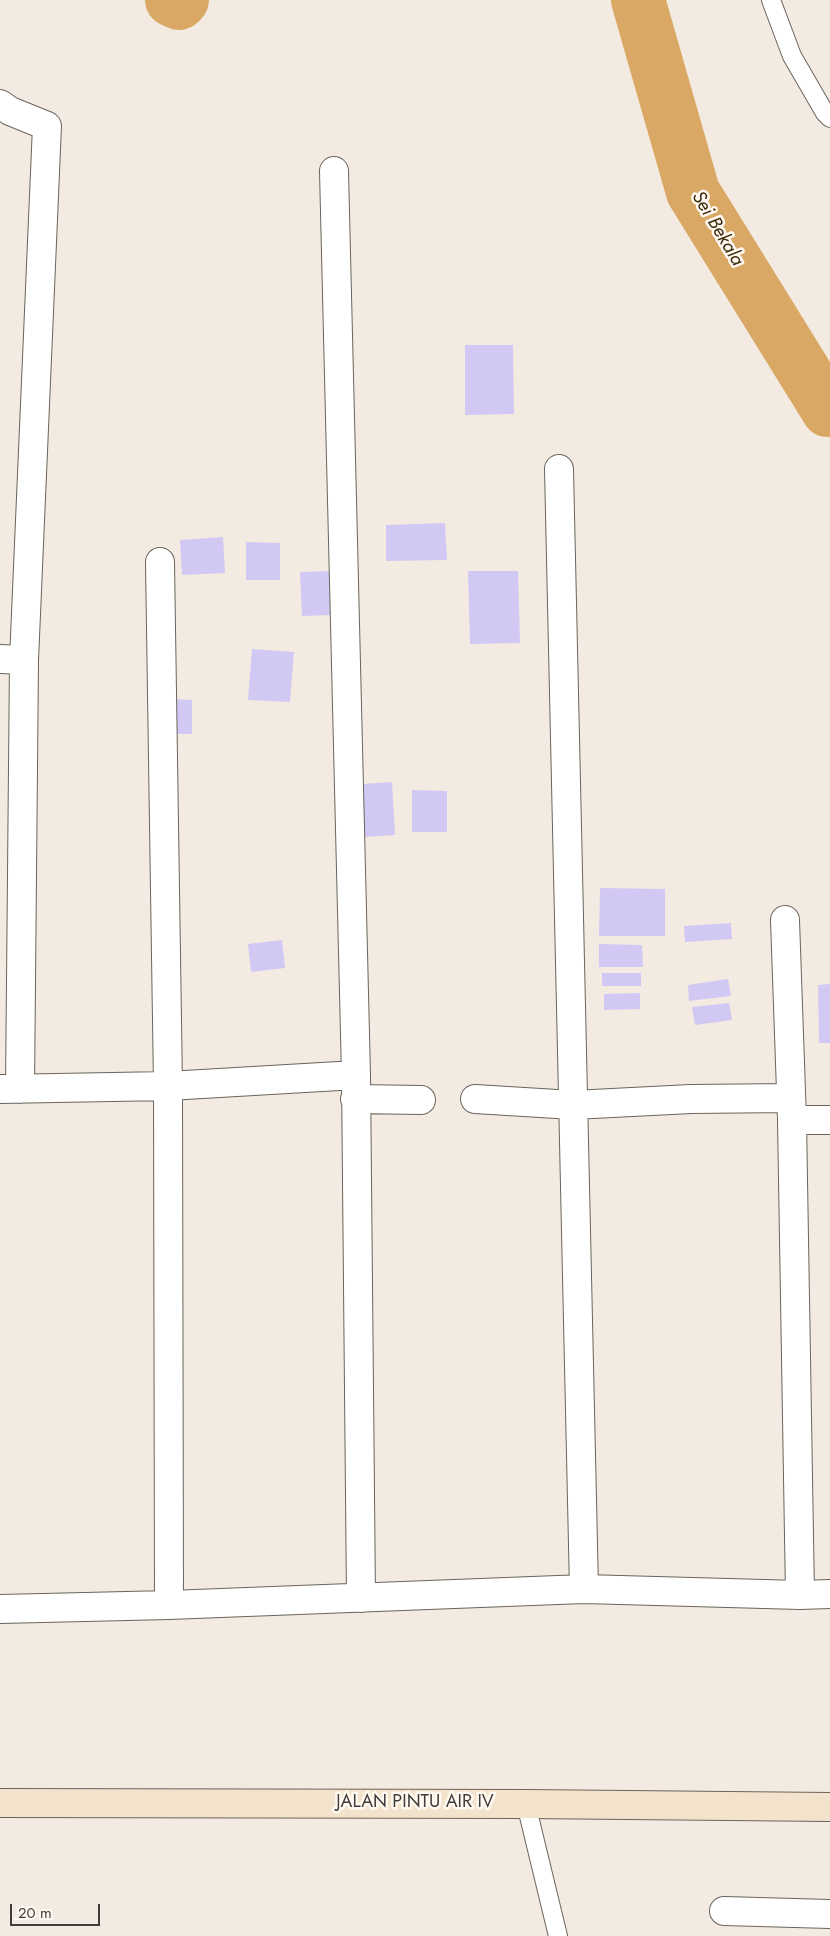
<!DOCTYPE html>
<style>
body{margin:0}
#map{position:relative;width:830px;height:1936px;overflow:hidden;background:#f3ebe1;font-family:Jost,sans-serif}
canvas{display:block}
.scale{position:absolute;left:10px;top:1904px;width:90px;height:22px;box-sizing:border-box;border:2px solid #403c39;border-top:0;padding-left:6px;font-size:15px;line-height:18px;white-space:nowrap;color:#403c39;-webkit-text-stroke:4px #fff9f1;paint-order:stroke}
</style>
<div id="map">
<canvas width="830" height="1936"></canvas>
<div class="scale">20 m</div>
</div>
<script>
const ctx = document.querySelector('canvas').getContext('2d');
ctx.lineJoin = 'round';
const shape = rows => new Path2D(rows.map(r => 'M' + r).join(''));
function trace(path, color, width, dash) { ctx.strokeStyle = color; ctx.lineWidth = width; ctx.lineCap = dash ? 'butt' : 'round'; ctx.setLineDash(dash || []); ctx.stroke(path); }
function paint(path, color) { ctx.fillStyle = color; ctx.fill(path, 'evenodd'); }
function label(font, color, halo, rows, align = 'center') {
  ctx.font = font + ' Jost,sans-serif'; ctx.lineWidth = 5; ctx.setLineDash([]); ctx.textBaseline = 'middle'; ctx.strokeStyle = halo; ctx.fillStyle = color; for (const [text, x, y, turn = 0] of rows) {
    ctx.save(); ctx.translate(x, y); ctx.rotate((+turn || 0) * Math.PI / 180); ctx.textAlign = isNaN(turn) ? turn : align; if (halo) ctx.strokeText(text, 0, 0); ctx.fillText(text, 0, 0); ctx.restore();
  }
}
trace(shape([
 [172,0,179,3,182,0],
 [638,0,693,192,828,410,830,410]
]), '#d9a865', 54);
paint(shape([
 [465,345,513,345,514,414,465,415],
 [445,523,447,560,386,561,386,525],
 [223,537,225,573,182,575,180,540],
 [246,542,280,543,280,580,246,580],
 [329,571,331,615,302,616,300,572],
 [468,571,518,571,520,643,470,644],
 [252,649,294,652,290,702,248,700],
 [173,699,192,700,192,734,172,734],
 [392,782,395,835,364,837,361,784],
 [412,790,447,791,447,832,412,832],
 [600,888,665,889,665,936,599,936],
 [731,923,732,939,685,942,684,926],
 [282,940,285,968,251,972,248,944],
 [599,944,642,945,643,967,599,967],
 [602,973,641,973,641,986,602,986],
 [728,979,731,996,689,1001,688,985],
 [830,984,830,1043,819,1043,818,985],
 [640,993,640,1009,604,1010,604,994],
 [729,1003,732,1020,695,1025,692,1007]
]), '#d2c8f4');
const service = shape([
 [771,0,792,56,825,113,830,118],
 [526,1804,558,1936]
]);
const minor = shape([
 [0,104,10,111,47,126,24,660,20,1089],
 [334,171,356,1075,361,1598],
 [559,469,584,1589],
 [160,562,168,1086,169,1605],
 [0,659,24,660],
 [785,920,792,1120,800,1595],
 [0,1089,168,1086,356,1075],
 [355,1099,421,1100],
 [475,1099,573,1105,691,1099,790,1098],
 [792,1120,830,1120],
 [0,1609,169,1605,584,1589,800,1595,830,1594],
 [724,1911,830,1914]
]);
const secondary = shape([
 [0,1803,526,1804,830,1807]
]);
trace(service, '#6b645c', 20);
trace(minor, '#6b645c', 30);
trace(secondary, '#6b645c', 30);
trace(service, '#fff', 18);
trace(minor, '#fff', 28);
trace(secondary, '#f4e3cc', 28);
label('18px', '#403c39', '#fff9f1', [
 ["JALAN PINTU AIR IV",415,1803]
]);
label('italic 19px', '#3e2a0c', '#fff9f1', [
 ["Sei Bekala",717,229,59]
]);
</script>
